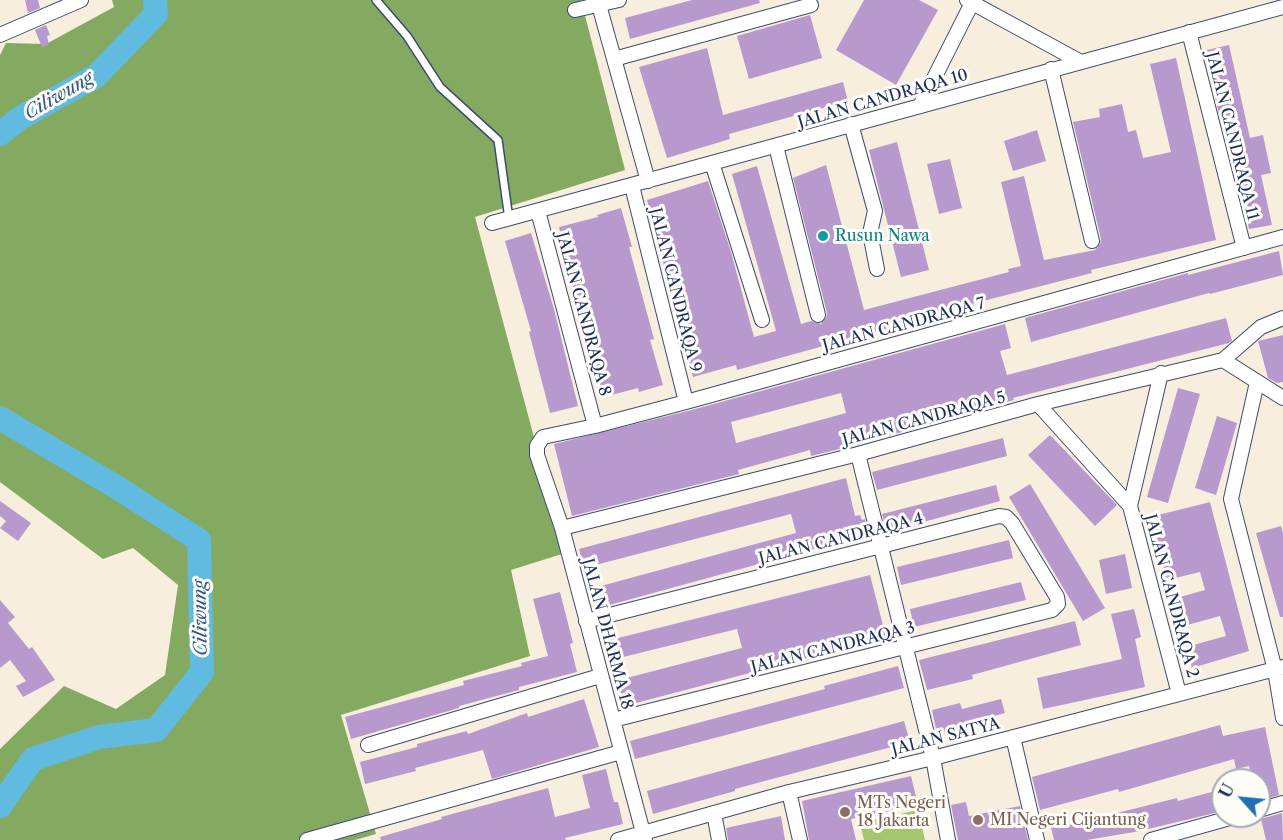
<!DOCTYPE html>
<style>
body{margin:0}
#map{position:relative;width:1283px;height:840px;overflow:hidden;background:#f7eedd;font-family:"Libre Caslon Text",serif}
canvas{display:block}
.north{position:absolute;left:1211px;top:768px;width:60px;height:60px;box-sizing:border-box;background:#fdfcf7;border:2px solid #a3aaba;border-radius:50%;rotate:297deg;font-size:16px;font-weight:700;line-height:24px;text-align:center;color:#1b2f5e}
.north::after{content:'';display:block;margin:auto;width:21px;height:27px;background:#1f6fb2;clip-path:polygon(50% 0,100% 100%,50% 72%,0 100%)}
</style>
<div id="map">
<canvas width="1283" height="840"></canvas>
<div class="north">U</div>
</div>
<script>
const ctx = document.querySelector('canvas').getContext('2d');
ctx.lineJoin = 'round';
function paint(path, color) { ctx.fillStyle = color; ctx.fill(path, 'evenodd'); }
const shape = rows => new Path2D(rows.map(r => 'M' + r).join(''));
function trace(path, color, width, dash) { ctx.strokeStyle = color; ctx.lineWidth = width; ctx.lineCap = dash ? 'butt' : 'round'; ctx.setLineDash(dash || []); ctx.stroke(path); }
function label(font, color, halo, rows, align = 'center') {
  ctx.font = font + ' "Libre Caslon Text",serif'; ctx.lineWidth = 6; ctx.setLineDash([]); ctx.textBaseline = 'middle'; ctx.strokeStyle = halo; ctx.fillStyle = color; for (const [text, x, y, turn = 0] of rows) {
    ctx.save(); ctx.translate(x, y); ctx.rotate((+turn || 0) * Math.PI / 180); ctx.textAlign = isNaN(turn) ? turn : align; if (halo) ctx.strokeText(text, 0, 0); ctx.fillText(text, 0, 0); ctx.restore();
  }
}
paint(shape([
 [918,810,925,840,864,840,860,823]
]), '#a5c56e');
paint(shape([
 [112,0,581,0,625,170,475,217,565,553,511,570,530,656,341,715,376,834,355,840,0,840,0,749,64,686,116,709,165,675,178,585,133,548,103,559,0,482,0,55,6,43,46,44,114,7]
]), '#84aa61');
trace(shape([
 [0,134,20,118,96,76,156,14,155,0],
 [0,418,118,488,199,540,202,672,156,730,99,737,33,759,0,806]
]), '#61badf', 24);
paint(shape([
 [25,0,38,0,40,8,28,13],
 [692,0,759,0,760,3,630,39,625,18],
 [864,0,919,0,938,10,896,85,836,50],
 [810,15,822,58,749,79,737,36],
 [46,25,50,35,47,36,49,45,42,47,35,30],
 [1229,45,1250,138,1263,135,1271,173,1261,175,1272,225,1249,229,1239,180,1237,181,1227,136,1225,137,1203,51],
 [707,48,723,115,843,82,848,101,729,134,730,139,667,158,639,67],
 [1176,58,1216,240,1091,270,1092,273,905,321,906,323,737,370,736,365,693,377,647,200,708,181,731,252,754,337,776,331,732,174,757,166,801,324,811,321,821,324,826,318,827,313,793,178,826,165,864,310,1009,272,1008,269,1021,266,1001,182,1024,176,1044,260,1095,250,1100,244,1101,239,1073,122,1100,117,1099,109,1122,104,1128,132,1136,130,1143,158,1171,152,1150,64],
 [1037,130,1046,161,1013,171,1004,141],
 [897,142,929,270,901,277,869,150],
 [950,159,962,208,939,214,927,164],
 [621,208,632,247,629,247,654,339,650,340,663,385,639,392,638,388,600,398,559,227,598,217,597,215],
 [531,233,554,309,578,406,550,413,529,332,531,331,505,241],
 [1279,251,1283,275,1210,294,1209,293,1031,342,1025,318,1188,273,1188,275],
 [1226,318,1232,341,1229,343,1013,398,1014,400,856,445,811,456,810,450,738,470,739,474,572,516,554,444,688,411,1005,324,1011,348,1000,351,1007,375],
 [841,393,846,413,736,443,731,422],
 [1283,335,1283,382,1277,383,1268,378,1258,341],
 [1178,388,1200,394,1168,503,1147,497],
 [1217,416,1237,423,1216,495,1195,488],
 [1050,435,1117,505,1095,526,1028,455],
 [1003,438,1007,456,877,490,872,472],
 [846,478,855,516,860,515,862,520,865,519,868,534,595,609,590,589,796,533,791,514,584,568,579,549],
 [1030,484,1105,608,1083,621,1009,497],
 [996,485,1000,501,887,532,882,514],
 [0,501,31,523,18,541,0,528,6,521,0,516],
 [1210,502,1249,651,1192,668,1186,647,1226,636,1220,616,1180,627,1173,599,1205,590,1200,572,1167,580,1150,517],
 [1281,526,1283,533,1283,617,1280,617,1256,533],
 [1009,540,1013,558,901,585,897,567],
 [1125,554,1132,588,1106,594,1099,560],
 [870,575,886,637,621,707,615,681,742,648,737,629,611,660,606,641],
 [1021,582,1026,600,914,627,910,609],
 [560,592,573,643,570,644,577,672,519,687,519,690,459,706,459,708,351,739,345,717,464,685,463,681,522,666,521,663,548,656,533,599],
 [0,600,15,617,8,623,29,649,32,647,55,680,23,697,16,686,26,681,10,660,0,668],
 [1134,609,1141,637,1135,639,1145,687,1043,709,1037,678,1122,659,1111,614],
 [1075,621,1081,645,972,675,973,679,927,690,919,660],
 [898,666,904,688,635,759,630,741,825,689,824,686],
 [584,699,599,747,492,779,483,750,415,768,416,771,365,784,360,762,417,747,417,744,467,731,468,734,527,713,528,717],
 [1001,699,1005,713,965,724,966,727,937,734,932,710,960,703,962,709],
 [904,721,910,742,735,789,735,791,653,814,647,791],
 [1220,725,1223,736,1265,727,1279,795,1259,801,1259,780,1252,780,1249,766,1236,769,1234,759,1119,792,1118,789,1040,810,1032,777],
 [606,769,614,802,618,802,623,824,565,838,566,840,381,840,380,837,442,819,441,817,548,788,555,817,590,808,582,775],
 [911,776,918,805,851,819,856,840,809,840,802,801],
 [1223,789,1223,811,1140,831,1087,840,1054,840,1050,823,1067,820,1069,825,1177,798,1178,801],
 [966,802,969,816,1020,806,1028,840,958,840,951,805],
 [1282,813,1283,840,1266,840,1261,819],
 [781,816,785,840,728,840,726,828]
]), '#b899ce');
const lane = shape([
 [376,0,407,36,440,87,498,140,509,219]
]);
const street = shape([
 [967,0,1079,61],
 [599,5,648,181],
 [575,10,619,0],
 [1189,32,1244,248],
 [0,35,81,0],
 [614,59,811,5],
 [1051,69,1092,241],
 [921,104,972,3],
 [851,124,875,211,870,233,877,269],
 [776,146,818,315],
 [712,163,762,320],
 [632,186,686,402],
 [538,211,595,426],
 [492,223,1283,7],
 [1223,360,1283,398],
 [1257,382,1231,499,1275,670,1283,718],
 [1038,404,1130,506,1161,373],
 [858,454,933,758,948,840],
 [1130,506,1179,694],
 [562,528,858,454,1038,404,1223,360,1261,327,1283,318],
 [586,621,999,516,1006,517,1012,523,1057,597,1058,604,1052,610,613,720],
 [1013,737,1037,840],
 [368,745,600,676],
 [789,792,800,840],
 [1259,810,1283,803],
 [714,813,719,840],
 [307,840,621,752],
 [618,840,789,792,933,758,1283,667],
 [645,840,562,528,537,455,537,446,543,437,595,426,686,402,1283,237],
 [1151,840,1237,816]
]);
trace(lane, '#3c4c71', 10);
trace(street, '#3c4c71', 16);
trace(lane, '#fff', 7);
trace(street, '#fff', 14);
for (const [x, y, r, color] of [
 [823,236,6,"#0f9aa8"],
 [845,812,6,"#8d6e63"],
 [978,820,6,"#8d6e63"]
]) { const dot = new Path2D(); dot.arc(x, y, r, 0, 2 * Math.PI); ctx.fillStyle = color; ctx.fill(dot); trace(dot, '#fdfcf7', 2); }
label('16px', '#1b2f5e', '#fdfcf7', [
 ["JALAN CANDRAQA 10",883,99,-16],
 ["JALAN CANDRAQA 11",1232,136,76],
 ["JALAN CANDRAQA 9",675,290,76],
 ["JALAN CANDRAQA 8",583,314,75],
 ["JALAN CANDRAQA 7",904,325,-15],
 ["JALAN CANDRAQA 5",924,419,-15],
 ["JALAN CANDRAQA 4",841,539,-14],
 ["JALAN CANDRAQA 2",1171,596,75],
 ["JALAN DHARMA 18",607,634,75],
 ["JALAN CANDRAQA 3",833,648,-14],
 ["JALAN SATYA",946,737,-14]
]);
label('16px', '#0d838f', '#fdfcf7', [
 ["Rusun Nawa",835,236]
], 'left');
label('16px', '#785e54', '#fdfcf7', [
 ["MTs Negeri",857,803],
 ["18 Jakarta",857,821],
 ["MI Negeri Cijantung",990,820]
], 'left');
label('italic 18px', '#305985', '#fdfcf7', [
 ["Ciliwung",59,96,-30],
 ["Ciliwung",201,618,-91]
]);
</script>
